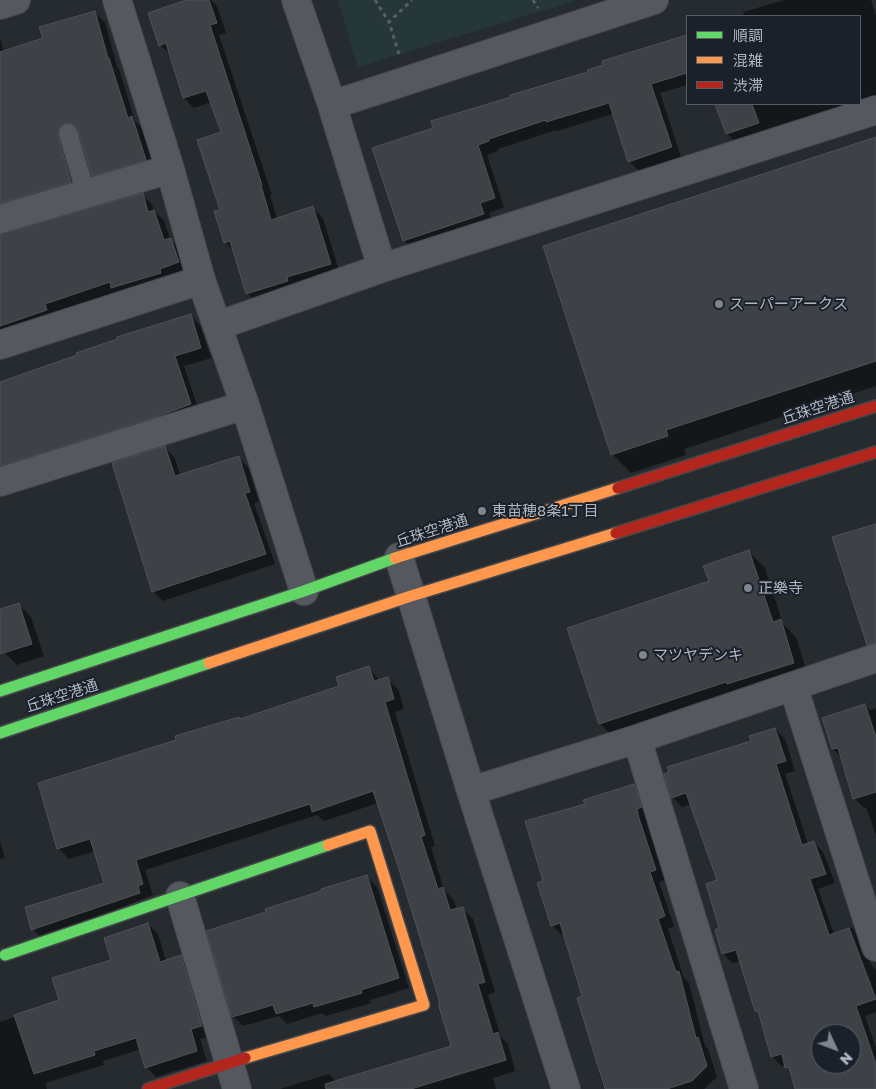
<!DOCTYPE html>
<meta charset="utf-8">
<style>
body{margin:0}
#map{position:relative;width:876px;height:1089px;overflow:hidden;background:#262b30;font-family:"Golos Text","Noto Sans JP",sans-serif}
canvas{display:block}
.legend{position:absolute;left:686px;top:15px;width:175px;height:90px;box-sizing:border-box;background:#1a212a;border:1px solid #565d67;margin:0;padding:6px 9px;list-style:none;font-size:15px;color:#afb7c2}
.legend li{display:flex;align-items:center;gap:10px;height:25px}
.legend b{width:25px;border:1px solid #565d67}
.north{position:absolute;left:811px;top:1024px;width:50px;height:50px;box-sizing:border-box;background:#1a212a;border:1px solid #565d67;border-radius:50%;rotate:133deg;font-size:14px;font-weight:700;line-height:20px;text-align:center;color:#afb7c2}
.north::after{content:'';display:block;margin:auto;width:18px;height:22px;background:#7f868f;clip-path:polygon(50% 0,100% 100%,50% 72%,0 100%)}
</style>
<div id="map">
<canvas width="876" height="1089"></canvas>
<ul class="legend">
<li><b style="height:6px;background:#63d668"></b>順調</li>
<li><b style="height:6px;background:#ff974d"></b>混雑</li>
<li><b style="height:6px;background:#b3261e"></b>渋滞</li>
</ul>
<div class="north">N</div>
</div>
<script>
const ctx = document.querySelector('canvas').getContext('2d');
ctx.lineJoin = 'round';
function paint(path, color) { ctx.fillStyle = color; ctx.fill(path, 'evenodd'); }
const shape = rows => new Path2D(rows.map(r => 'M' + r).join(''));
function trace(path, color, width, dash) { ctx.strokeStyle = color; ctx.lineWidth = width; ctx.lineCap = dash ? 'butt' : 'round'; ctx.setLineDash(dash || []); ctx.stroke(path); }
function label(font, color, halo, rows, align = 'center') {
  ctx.font = font + ' "Golos Text","Noto Sans JP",sans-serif'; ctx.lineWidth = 4; ctx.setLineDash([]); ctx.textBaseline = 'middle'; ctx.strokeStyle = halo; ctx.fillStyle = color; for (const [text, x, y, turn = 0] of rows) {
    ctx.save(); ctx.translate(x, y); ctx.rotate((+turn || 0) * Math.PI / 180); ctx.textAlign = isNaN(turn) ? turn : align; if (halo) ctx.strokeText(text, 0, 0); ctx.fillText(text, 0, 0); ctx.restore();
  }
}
paint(shape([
 [338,0,577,0,358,67]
]), '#263737');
paint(shape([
 [190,0,211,0,217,6,226,33,219,35,272,195,270,195,277,219,313,208,323,218,340,274,257,303,247,293,235,252,225,242,222,210,223,133,212,102,194,108,184,98,171,54,160,45],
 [784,0,871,0,876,16,876,96,860,101,860,16,744,16,743,12],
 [95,13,105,22,117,67,119,69,135,121,141,127,155,169,102,185,93,175,80,132,74,132,80,191,0,216,0,39,4,52,44,39],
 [687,36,687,85,660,93,681,157,639,171,629,161,613,114,557,131,556,130,498,149,498,151,487,155,504,207,489,213,493,224,414,250,404,241,435,129,590,73,605,66,604,62],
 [717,104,850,104,767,129,768,132,736,143,727,133],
 [876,138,876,386,684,449,686,455,631,473,612,454],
 [142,195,152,204,154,211,164,220,170,239,180,249,187,272,122,297,117,292,53,314,0,335,0,235],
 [190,315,200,325,211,358,184,366,200,414,0,479,0,383],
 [165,448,175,458,180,475,238,457,248,467,259,502,254,503,275,564,163,601,153,591],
 [749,552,765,568,783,624,796,637,809,679,616,740,600,724,710,582],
 [18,604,31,617,44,656,17,665,4,652,0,653,0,610],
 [369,668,380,681,387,679,398,689,404,709,395,712,435,846,431,847,444,890,453,899,457,910,462,908,473,919,495,992,488,995,501,1037,508,1044,515,1071,493,1078,496,1089,280,1089,329,1074,337,1082,452,1047,440,1000,378,803,324,821,317,815,145,870,153,895,43,939,33,929,105,883,95,851,69,859,58,848,241,720,341,687],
 [864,705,870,710,876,708,876,835,866,807,864,808,854,798,842,758,833,749,823,719],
 [775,729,785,739,795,771,785,774,808,844,814,842,823,852,835,883,818,889,834,934,853,928,862,938,870,963,876,970,876,1012,865,1016,876,1048,876,1089,796,1089,792,1072,786,1065,781,1066,772,1056,761,1015,756,1011,741,961,732,963,723,953,718,881,691,804,682,807,672,797,752,742],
 [821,1034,851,1034,851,1064,821,1064],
 [634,785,644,795,651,817,646,819,649,830,665,880,659,882,674,926,668,929,684,978,689,983,705,1046,708,1049,717,1077,704,1089,604,1089,599,1073,601,1072,583,997,564,934,562,935,552,925,544,882,586,805],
 [0,841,5,858,0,859],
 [367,877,377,887,409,988,370,1000,371,1003,326,1016,322,1013,287,1024,279,1016,243,1026,233,1016,268,912],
 [148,924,158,934,166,961,181,957,191,967,211,1036,200,1039,207,1061,156,1077,146,1067,141,1049,103,1061,104,1065,45,1083,47,1089,0,1089,0,1022,61,1001,113,961]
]), '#0007');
const building = shape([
 [186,0,209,0,217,23,210,25,262,185,261,185,271,220,313,206,331,264,287,277,288,281,246,294,230,241,224,243,214,211,220,210,197,140,221,132,206,91,183,98,166,43,159,46,148,13,186,0],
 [95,11,108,58,109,58,128,118,132,116,146,160,92,176,78,130,75,125,65,123,60,126,58,136,71,182,0,203,0,52,43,38,39,27,95,11],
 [687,35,687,73,651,84,672,147,628,162,609,103,546,122,546,120,489,139,489,141,478,145,495,198,480,203,484,214,403,241,372,148,433,128,431,121,511,97,510,95,588,72,587,70,603,65,602,61,687,35],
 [715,104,752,104,759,123,726,134,715,104],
 [876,137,876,361,666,430,668,436,611,455,543,246,876,137],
 [143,193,148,212,154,210,164,240,171,238,179,262,160,269,161,273,111,288,110,282,45,304,47,310,0,326,0,234,143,193],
 [191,314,201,348,175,356,191,404,156,417,0,466,0,382,77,355,76,353,117,339,117,337,191,314],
 [165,446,175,476,239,456,250,492,245,493,266,554,152,592,112,463,165,446],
 [876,524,876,643,867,645,832,537,876,524],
 [749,550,773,622,781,619,794,663,727,684,726,682,599,724,567,628,709,581,703,566,749,550],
 [19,603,32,644,0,654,0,609,19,603],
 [369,666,374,681,388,677,394,699,385,702,425,835,421,837,438,889,443,887,450,910,463,907,485,982,478,984,493,1034,498,1032,506,1060,411,1089,326,1089,325,1084,451,1046,439,1007,439,1000,398,866,373,791,312,812,310,804,136,860,143,884,138,886,140,893,31,930,25,907,104,883,90,839,57,849,38,783,176,740,175,736,239,717,240,719,339,686,336,677,369,666],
 [865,704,876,737,876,792,853,799,838,748,832,749,822,718,865,704],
 [775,728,786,761,776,764,802,845,814,841,826,874,810,879,829,935,849,928,876,999,856,1006,876,1064,876,1089,795,1089,789,1067,785,1068,782,1054,771,1057,758,1011,755,1011,736,950,722,954,715,930,719,928,706,884,717,880,686,793,671,798,664,774,669,772,667,767,751,741,749,736,775,728],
 [821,1034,851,1034,851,1064,821,1064,821,1034],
 [634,784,642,807,637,809,639,818,656,870,650,872,665,916,658,919,676,972,679,971,696,1038,698,1037,707,1066,692,1081,667,1089,605,1089,577,998,582,996,560,923,551,926,537,883,543,881,525,821,585,804,583,800,634,784],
 [367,875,399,978,361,990,362,993,314,1007,313,1003,276,1014,273,1005,232,1017,206,931,266,912,265,909,321,891,321,889,367,875],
 [148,923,160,962,181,955,202,1026,191,1029,197,1051,145,1068,136,1038,94,1051,95,1055,34,1074,14,1015,59,1000,52,978,111,960,104,938,148,923]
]);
paint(building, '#3e4247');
trace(building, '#4d5258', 1);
const lane = shape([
 [68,133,86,194]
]);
const street = shape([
 [117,0,170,169,201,280,245,405,304,591],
 [296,0,332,105,382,268],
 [0,5,16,0],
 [332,105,654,0],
 [0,219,170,169],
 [217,326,382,268,876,110],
 [0,345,201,280],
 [0,482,245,405],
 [399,557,471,791,566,1089],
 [793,686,876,947],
 [637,739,744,1089],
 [471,791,637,739,876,658],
 [180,896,237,1089]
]);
const fast = shape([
 [0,691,304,591,395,558],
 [0,733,209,663],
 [5,955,328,845]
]);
const slow = shape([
 [395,558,618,488],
 [209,663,411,596,616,533],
 [245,1058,424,1005,370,831,328,845]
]);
const jam = shape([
 [618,488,876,406],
 [616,533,876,452],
 [148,1089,245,1058]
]);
trace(lane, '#44474b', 20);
trace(street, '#44474b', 30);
trace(fast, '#44474b', 14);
trace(slow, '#44474b', 14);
trace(jam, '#44474b', 14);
trace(shape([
 [375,0,389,22],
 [533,0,538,8],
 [399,54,389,22,412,0]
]), '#595e63', 3, [4, 4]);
trace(lane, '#55595f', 18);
trace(street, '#55595f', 28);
trace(fast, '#63d668', 11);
trace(slow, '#ff974d', 11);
trace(jam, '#b3261e', 11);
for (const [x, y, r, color] of [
 [719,304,5,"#7f868f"],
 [482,511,5,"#7f868f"],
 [748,588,5,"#7f868f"],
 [643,655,5,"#7f868f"]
]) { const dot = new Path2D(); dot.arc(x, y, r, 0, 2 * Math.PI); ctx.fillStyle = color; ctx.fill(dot); trace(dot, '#1a212a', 2); }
label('15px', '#afb7c2', '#1a212a', [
 ["スーパーアークス",729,304],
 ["東苗穂8条1丁目",492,511],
 ["正樂寺",758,588],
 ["マツヤデンキ",653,655]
], 'left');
label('15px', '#afb7c2', '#1a212a', [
 ["丘珠空港通",818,408,-18],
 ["丘珠空港通",432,531,-18],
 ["丘珠空港通",62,696,-18]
]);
</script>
